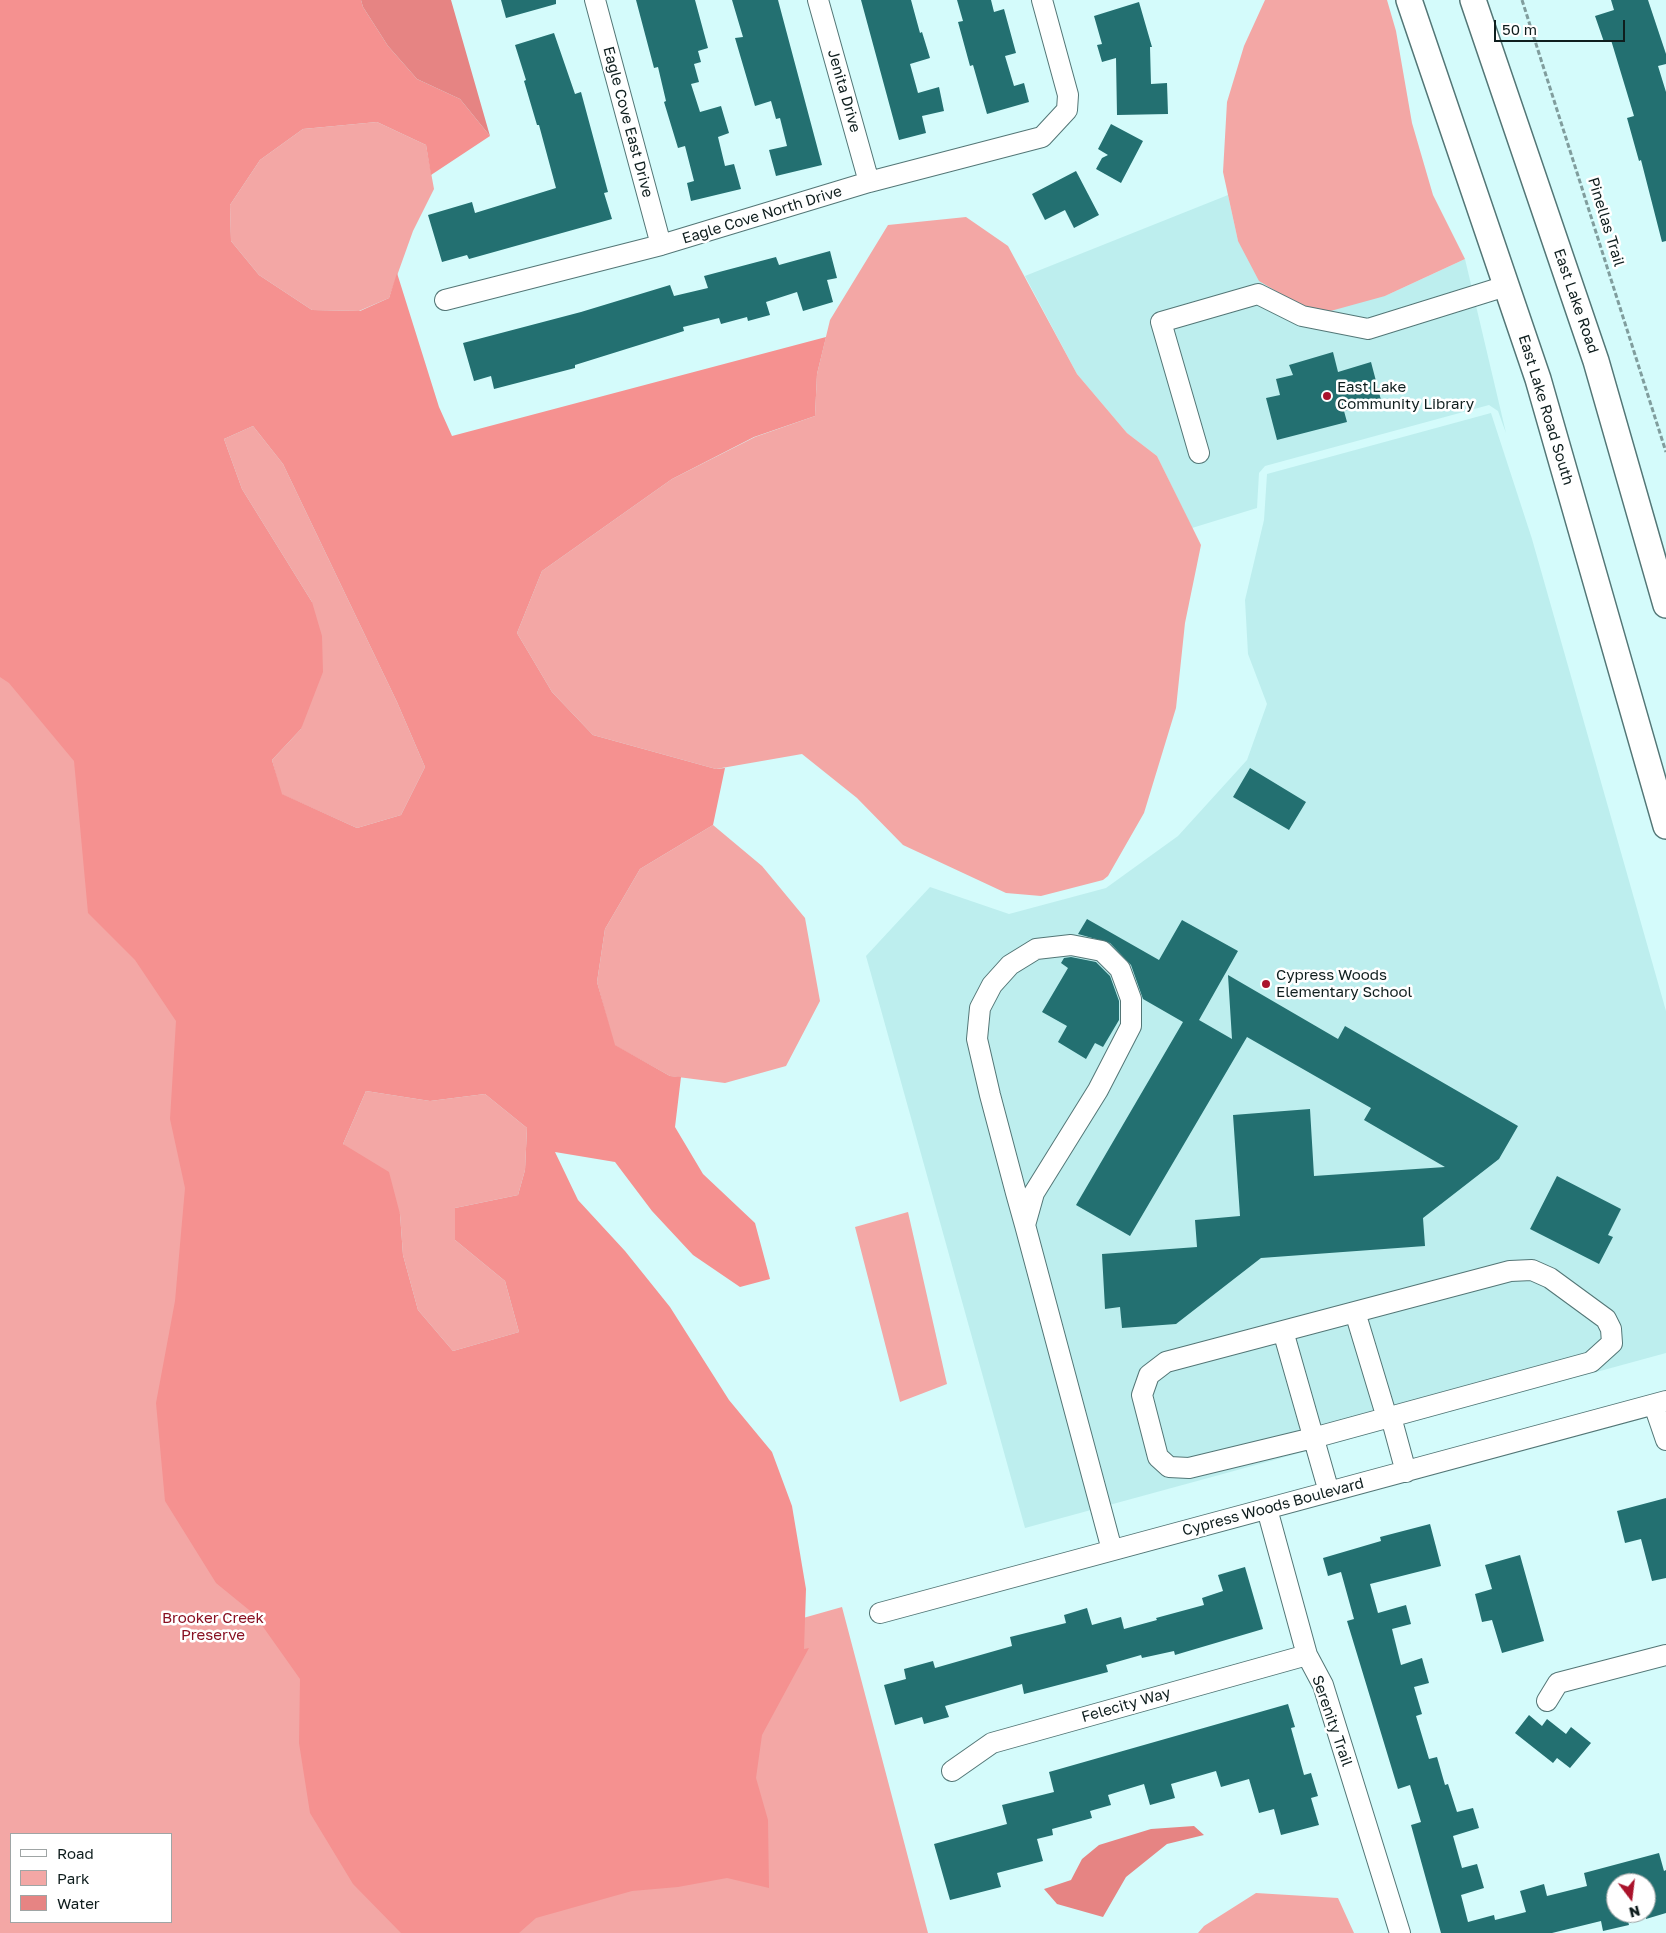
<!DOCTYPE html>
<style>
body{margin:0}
#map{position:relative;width:1666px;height:1933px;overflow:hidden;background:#d4fbfb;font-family:"Golos Text",sans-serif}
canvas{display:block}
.legend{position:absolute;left:10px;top:1833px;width:162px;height:90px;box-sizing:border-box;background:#fff;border:1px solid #9fa5a5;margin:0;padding:6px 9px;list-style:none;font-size:15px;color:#0f1e1e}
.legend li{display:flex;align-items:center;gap:10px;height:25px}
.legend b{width:25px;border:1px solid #9fa5a5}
.north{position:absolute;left:1606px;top:1873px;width:50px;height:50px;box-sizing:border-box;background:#fff;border:1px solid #9fa5a5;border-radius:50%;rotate:165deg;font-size:14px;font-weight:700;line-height:20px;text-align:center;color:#0f1e1e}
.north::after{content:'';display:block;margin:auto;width:18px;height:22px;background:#aa132b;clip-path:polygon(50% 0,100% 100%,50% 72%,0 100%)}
.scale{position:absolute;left:1494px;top:20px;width:131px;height:22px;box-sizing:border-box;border:2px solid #0f1e1e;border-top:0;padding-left:6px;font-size:15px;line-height:18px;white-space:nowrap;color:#0f1e1e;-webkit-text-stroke:4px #fff;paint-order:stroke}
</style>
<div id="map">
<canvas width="1666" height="1933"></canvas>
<ul class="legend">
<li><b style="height:6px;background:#fff"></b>Road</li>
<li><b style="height:14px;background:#f3a7a5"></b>Park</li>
<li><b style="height:14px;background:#e68483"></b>Water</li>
</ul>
<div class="north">N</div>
<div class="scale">50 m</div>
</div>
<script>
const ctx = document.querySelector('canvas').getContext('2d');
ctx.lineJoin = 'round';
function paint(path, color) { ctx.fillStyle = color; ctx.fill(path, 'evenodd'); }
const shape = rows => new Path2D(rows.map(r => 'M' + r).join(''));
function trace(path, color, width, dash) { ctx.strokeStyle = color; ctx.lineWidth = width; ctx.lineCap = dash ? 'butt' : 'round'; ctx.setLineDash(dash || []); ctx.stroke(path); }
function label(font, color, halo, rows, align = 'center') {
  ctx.font = font + ' "Golos Text",sans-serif'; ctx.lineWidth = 5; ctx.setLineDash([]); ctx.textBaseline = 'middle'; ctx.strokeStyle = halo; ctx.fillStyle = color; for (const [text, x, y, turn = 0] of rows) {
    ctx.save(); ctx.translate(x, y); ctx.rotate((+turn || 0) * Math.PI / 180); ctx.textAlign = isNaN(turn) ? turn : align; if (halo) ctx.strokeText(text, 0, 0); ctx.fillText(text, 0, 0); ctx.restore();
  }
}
paint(shape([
 [1228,195,1238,241,1385,296,1465,259,1506,433,1498,411,1489,405,1265,466,1259,473,1257,508,1192,528,1157,456,1127,433,1077,374,1025,276],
 [1491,413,1532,539,1666,1011,1666,1353,1025,1528,866,956,930,887,1009,914,1106,888,1178,836,1247,760,1267,704,1248,654,1245,600,1264,520,1267,474]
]), '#bdeeee');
paint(shape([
 [1265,0,1387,0,1396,31,1412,123,1433,195,1465,259,1385,296,1316,315,1259,281,1238,241,1223,172,1227,102,1244,46],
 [377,122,426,145,434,189,413,231,389,298,359,311,312,310,259,275,231,241,230,205,260,160,303,129],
 [966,217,1008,246,1077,374,1127,433,1157,456,1201,545,1185,623,1176,708,1144,813,1108,876,1103,880,1041,896,1006,893,903,845,857,798,802,754,716,769,593,735,552,692,517,633,542,571,672,479,755,437,815,416,817,374,830,320,888,225],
 [253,426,283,464,397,702,425,767,401,815,357,828,281,794,272,760,301,729,312,602,242,489,224,439],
 [0,588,179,842,457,1716,842,1607,928,1933,0,1933],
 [11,1834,171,1834,171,1922,11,1922],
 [713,825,762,866,805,918,820,1001,786,1066,725,1083,670,1076,614,1045,597,982,605,929,640,869],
 [366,1091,430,1101,485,1094,527,1128,525,1170,518,1195,455,1208,455,1240,505,1281,519,1332,453,1351,418,1310,403,1255,400,1214,343,1144],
 [908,1212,947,1384,900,1402,855,1227],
 [1256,1893,1338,1898,1354,1933,1198,1933,1204,1926]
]), '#f3a7a5');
paint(shape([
 [0,0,361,0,363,7,388,46,417,79,460,99,490,136,431,175,426,145,377,122,303,129,260,160,230,205,231,241,259,275,312,310,360,311,389,298,397,273,439,407,452,436,826,337,817,374,815,416,754,437,672,479,542,571,517,633,552,692,593,735,716,769,725,768,713,825,640,869,605,929,597,982,615,1045,670,1076,681,1077,675,1127,703,1174,755,1223,770,1279,740,1287,693,1255,652,1211,615,1162,555,1152,578,1200,625,1251,670,1307,729,1400,772,1452,792,1506,806,1589,804,1649,809,1648,762,1735,756,1778,768,1820,769,1888,727,1878,678,1887,632,1891,536,1918,519,1933,401,1933,353,1884,310,1813,299,1743,300,1679,254,1614,216,1583,165,1501,156,1403,175,1301,185,1188,170,1119,176,1021,135,960,88,913,74,761,9,683,0,677],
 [253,426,283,464,397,702,425,767,401,815,357,828,282,794,272,760,301,729,323,672,322,636,312,602,242,489,224,439],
 [366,1091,430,1101,485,1094,527,1128,525,1170,518,1195,455,1208,455,1240,505,1281,519,1332,453,1351,418,1310,403,1255,400,1214,389,1172,343,1144]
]), '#f59190');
paint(shape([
 [361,0,451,0,490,136,460,99,417,79,388,46,363,7],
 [1194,1826,1204,1835,1167,1844,1126,1877,1103,1917,1057,1904,1044,1889,1071,1880,1082,1859,1099,1845,1151,1829]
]), '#e68483');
paint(shape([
 [501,0,556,0,556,4,506,18],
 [636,0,695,0,708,48,698,51,701,62,694,64,699,82,691,84,700,112,721,106,729,133,718,137,725,166,734,164,741,189,691,201,687,183,694,181,685,146,678,148,664,102,666,101,658,67,654,68],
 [732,0,778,0,822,165,776,176,769,150,787,146,780,118,776,119,771,101,755,106,735,38,743,37],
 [861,0,911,0,920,33,922,32,930,58,910,64,918,93,939,87,944,111,922,116,926,133,899,140],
 [957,0,991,0,994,12,1004,9,1016,53,1005,56,1014,86,1024,83,1029,102,987,114,973,65,970,66,958,22,963,21],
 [1611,0,1648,0,1666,54,1666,64,1658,66,1666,92,1666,241,1662,242,1641,160,1639,161,1627,118,1634,116,1611,40,1604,42,1595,16,1614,10],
 [1139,2,1152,47,1150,47,1151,84,1167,83,1168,114,1117,115,1116,58,1102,62,1097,45,1102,44,1094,16],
 [554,33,575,94,581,92,608,192,604,193,612,219,469,259,467,255,442,262,428,215,472,202,475,213,556,188,539,125,537,125,524,81,526,80,515,45],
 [1111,124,1143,141,1121,183,1096,169,1102,158,1108,155,1098,149],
 [1076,171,1099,215,1074,228,1065,210,1045,220,1032,194],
 [830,251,837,278,827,280,833,302,803,311,797,292,766,302,770,315,748,321,747,317,721,324,719,318,683,327,684,331,575,365,575,368,494,389,491,376,474,381,463,343,581,312,670,285,674,296,708,288,704,276,776,257,779,265],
 [1333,352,1338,372,1371,362,1381,400,1344,411,1347,422,1277,440,1266,398,1280,395,1276,379,1293,375,1289,365],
 [1250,768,1306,802,1289,830,1233,797],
 [1087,919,1159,960,1182,920,1238,951,1199,1020,1232,1039,1228,975,1338,1039,1345,1026,1518,1126,1499,1159,1423,1218,1425,1246,1261,1258,1176,1324,1122,1328,1120,1307,1105,1309,1102,1254,1197,1247,1195,1220,1240,1216,1233,1115,1310,1109,1314,1176,1445,1167,1364,1120,1371,1108,1247,1037,1130,1236,1076,1205,1183,1022,1143,999,1131,965,1110,943,1078,934],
 [1071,957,1096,962,1110,976,1119,1001,1119,1020,1103,1047,1095,1043,1086,1059,1058,1042,1067,1026,1042,1012,1068,968,1061,963,1064,958],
 [1557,1176,1621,1209,1608,1235,1613,1237,1599,1264,1530,1229],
 [1666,1498,1666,1578,1652,1581,1641,1539,1625,1543,1617,1511],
 [1430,1524,1441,1566,1370,1584,1378,1613,1406,1605,1411,1624,1392,1629,1401,1665,1422,1658,1429,1683,1414,1687,1422,1714,1416,1716,1429,1759,1437,1757,1445,1785,1448,1784,1457,1812,1473,1808,1479,1828,1453,1836,1462,1868,1477,1864,1484,1888,1461,1895,1468,1922,1494,1915,1495,1920,1526,1912,1520,1891,1544,1884,1547,1896,1587,1886,1584,1873,1659,1853,1664,1871,1666,1870,1666,1913,1646,1919,1646,1883,1616,1883,1616,1913,1626,1913,1629,1925,1603,1931,1601,1921,1552,1933,1441,1933,1411,1825,1421,1822,1410,1785,1398,1789,1347,1621,1354,1619,1341,1572,1328,1576,1323,1558,1381,1541,1380,1537],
 [1520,1555,1544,1641,1502,1653,1492,1620,1482,1622,1475,1594,1492,1589,1485,1565],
 [1245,1567,1263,1629,1175,1655,1174,1651,1142,1658,1141,1655,1106,1665,1108,1672,1024,1694,1022,1684,945,1706,949,1717,924,1724,922,1717,895,1725,884,1685,906,1679,904,1669,933,1661,935,1668,1012,1646,1010,1637,1066,1623,1064,1615,1087,1608,1092,1625,1121,1617,1124,1629,1157,1620,1156,1618,1204,1605,1202,1598,1223,1591,1218,1575],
 [1288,1704,1295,1727,1291,1728,1304,1775,1311,1773,1318,1796,1311,1798,1319,1825,1281,1835,1274,1809,1259,1813,1249,1779,1221,1787,1216,1771,1171,1784,1175,1798,1150,1805,1144,1784,1108,1795,1111,1805,1090,1811,1092,1818,1052,1829,1053,1835,1037,1839,1043,1861,997,1873,1001,1887,950,1900,934,1844,1007,1824,1002,1805,1054,1792,1049,1772],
 [1529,1715,1542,1726,1547,1719,1566,1734,1571,1727,1591,1743,1570,1768,1557,1758,1553,1763,1515,1733]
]), '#237071');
const minor = shape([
 [595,0,661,245],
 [818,0,869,182],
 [445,300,661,245,869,182,1042,137,1067,110,1068,95,1042,0],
 [1199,453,1161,322,1258,294,1302,316,1368,329,1506,286],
 [1025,1225,1034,1193,1098,1090,1131,1026,1131,999,1120,969,1102,951,1071,945,1036,949,1010,965,992,985,980,1008,977,1039,990,1095,1016,1193,1025,1225,1112,1550],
 [1532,1270,1550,1278,1606,1319,1611,1329,1612,1343,1591,1362,1313,1438,1189,1468,1169,1467,1158,1457,1142,1395,1149,1375,1166,1362,1510,1271,1532,1270],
 [1355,1312,1387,1418],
 [1283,1331,1329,1492],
 [1654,1405,1666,1440],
 [1391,1417,1406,1472],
 [1267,1509,1307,1655,1323,1685,1400,1933],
 [880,1613,1666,1401],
 [1547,1701,1558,1683,1666,1655],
 [952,1771,992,1743,1307,1655]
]);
const major = shape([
 [1409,0,1538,379,1666,826],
 [1473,0,1596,361,1666,605]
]);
trace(minor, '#537676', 22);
trace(major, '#537676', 28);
trace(shape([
 [1522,0,1666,452]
]), '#809d9d', 3, [5, 2.5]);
trace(minor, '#fff', 20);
trace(major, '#fff', 25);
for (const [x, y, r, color] of [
 [1327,396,5,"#aa132b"],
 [1266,984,5,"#aa132b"]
]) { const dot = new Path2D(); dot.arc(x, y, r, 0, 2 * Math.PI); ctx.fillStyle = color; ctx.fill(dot); trace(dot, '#fff', 2); }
label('15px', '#0f1e1e', '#fff', [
 ["Jenita Drive",844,91,74],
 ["Eagle Cove East Drive",628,122,75],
 ["Eagle Cove North Drive",762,215,-17],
 ["Pinellas Trail",1606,222,73],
 ["East Lake Road",1576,301,71],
 ["East Lake Road South",1546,410,73],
 ["Cypress Woods Boulevard",1273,1507,-15],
 ["Felecity Way",1126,1705,-16],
 ["Serenity Trail",1332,1721,71]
]);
label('15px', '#0f1e1e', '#fff', [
 ["East Lake",1337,387],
 ["Community Library",1337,404],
 ["Cypress Woods",1276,975],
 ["Elementary School",1276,992]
], 'left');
label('15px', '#881022', '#fff', [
 ["Brooker Creek",213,1618],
 ["Preserve",213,1635]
]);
</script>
